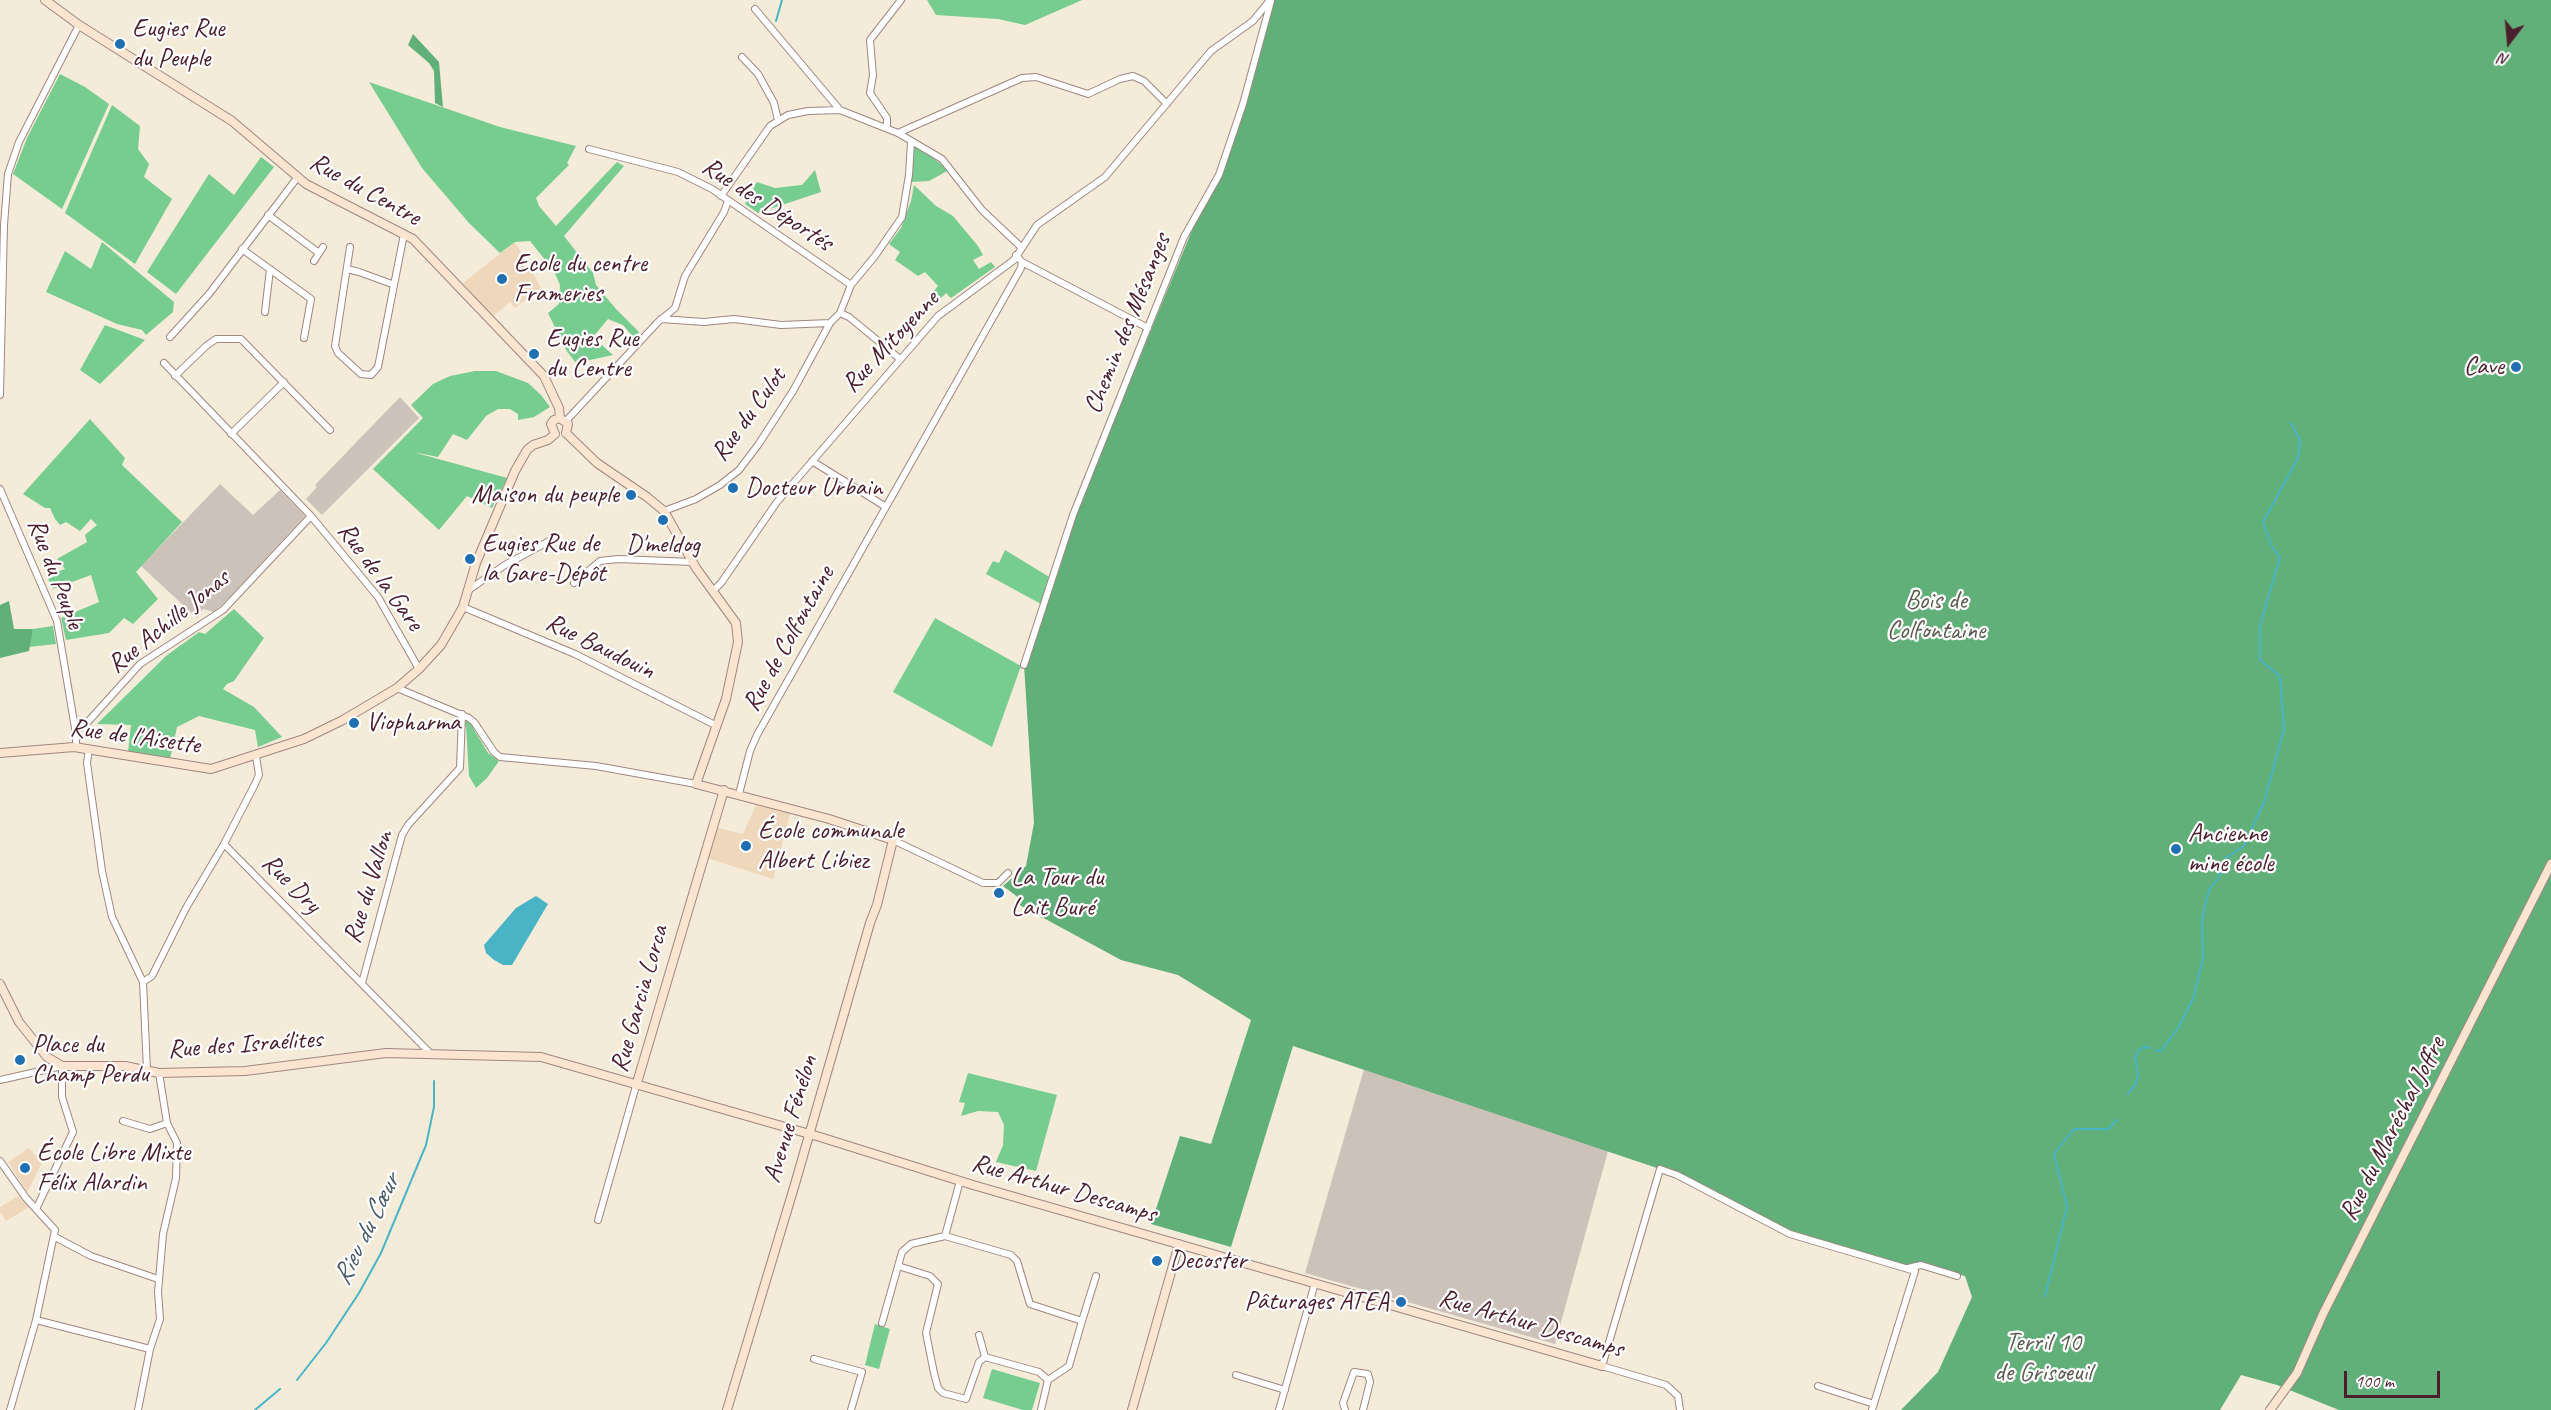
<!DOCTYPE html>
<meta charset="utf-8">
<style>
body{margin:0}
#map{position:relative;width:2551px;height:1410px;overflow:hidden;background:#f4ecd8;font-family:Caveat,sans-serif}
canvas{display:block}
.north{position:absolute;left:2479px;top:12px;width:60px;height:60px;-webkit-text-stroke:4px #fff;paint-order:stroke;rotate:196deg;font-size:16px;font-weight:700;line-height:24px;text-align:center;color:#4a1f2b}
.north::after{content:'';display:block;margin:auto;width:21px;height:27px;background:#4a1f2b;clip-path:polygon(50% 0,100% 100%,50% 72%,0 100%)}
.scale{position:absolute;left:2344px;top:1371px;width:96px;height:27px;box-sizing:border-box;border:3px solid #4a1f2b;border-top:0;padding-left:8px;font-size:18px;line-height:21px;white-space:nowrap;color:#4a1f2b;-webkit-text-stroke:4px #fff;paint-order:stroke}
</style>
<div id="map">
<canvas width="2551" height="1410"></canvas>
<div class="north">N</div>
<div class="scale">100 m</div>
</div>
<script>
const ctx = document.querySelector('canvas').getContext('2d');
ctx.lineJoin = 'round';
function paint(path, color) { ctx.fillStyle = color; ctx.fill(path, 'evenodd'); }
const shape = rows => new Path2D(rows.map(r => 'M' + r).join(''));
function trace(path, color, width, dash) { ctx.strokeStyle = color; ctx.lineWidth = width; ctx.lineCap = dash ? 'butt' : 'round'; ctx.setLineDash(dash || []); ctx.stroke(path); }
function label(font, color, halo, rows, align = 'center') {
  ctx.font = font + ' Caveat,sans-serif'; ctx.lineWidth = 4.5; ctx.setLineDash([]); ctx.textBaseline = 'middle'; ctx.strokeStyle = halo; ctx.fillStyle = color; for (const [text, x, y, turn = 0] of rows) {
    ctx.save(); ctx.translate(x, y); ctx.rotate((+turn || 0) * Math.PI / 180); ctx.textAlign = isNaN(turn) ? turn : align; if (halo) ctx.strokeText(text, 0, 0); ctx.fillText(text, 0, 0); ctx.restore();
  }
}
paint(shape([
 [515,242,541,288,515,308,510,302,492,317,463,283],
 [756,805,790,814,773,879,704,857,718,828,743,834],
 [29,1148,42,1163,27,1192,8,1162],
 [18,1196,29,1207,6,1221,0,1212,0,1207]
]), '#eed7bb');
paint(shape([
 [400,397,419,418,322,515,306,499,317,487,315,485],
 [220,484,253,515,280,490,305,516,226,601,214,612,203,609,197,618,141,566],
 [1364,1069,1608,1151,1555,1344,1305,1273]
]), '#ccc2b9');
paint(shape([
 [927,0,1082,0,1025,25,998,19,936,15],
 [60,74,85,87,109,104,62,209,13,174,27,138],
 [369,82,500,127,576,146,567,163,569,165,536,198,539,206,556,226,617,162,624,166,564,236,593,273,596,285,616,309,639,332,635,339,623,325,608,319,593,337,613,355,576,363,566,350,548,313,559,304,560,285,554,271,530,241,515,242,500,253,469,223,422,168],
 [112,105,140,126,138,149,149,164,144,177,172,199,135,264,65,213],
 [918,147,949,170,929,181,911,182,914,148],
 [261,157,274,167,176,294,147,272,209,174,234,195],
 [815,170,821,192,758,213,745,204,757,182,775,188,802,185],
 [914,185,936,206,953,216,978,246,983,255,973,260,979,269,991,262,995,267,951,298,946,293,941,298,933,292,938,286,925,272,918,276,895,260,900,252,889,244,901,228,911,201],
 [102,242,174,302,173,312,146,335,142,330,117,324,46,292,65,251,91,269],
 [105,325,145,340,100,384,80,370],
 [475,371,496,371,528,383,541,395,550,407,534,417,518,420,518,414,510,409,498,409,486,416,467,440,453,434,438,457,413,452,507,478,492,508,467,496,439,530,373,469,423,418,411,405,433,384,450,376],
 [90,419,125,458,122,465,182,522,136,572,158,599,133,624,124,618,109,633,66,640,61,618,99,602,91,575,53,589,48,579,55,576,54,573,65,569,57,559,87,542,85,535,97,525,91,519,80,531,66,522,60,525,55,519,50,508,45,508,23,494],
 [1005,550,1051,578,1041,604,986,574,993,561,999,563],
 [234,609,264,638,234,681,227,684,223,689,254,707,282,737,258,747,255,730,199,716,177,727,170,759,128,752,131,725,97,724,166,656,199,632,205,634],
 [935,618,1021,666,992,747,893,692],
 [53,626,56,644,28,647,33,629],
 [467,719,474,726,473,728,488,753,499,761,487,778,476,788,469,776,466,726,464,724],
 [968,1073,1057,1095,1036,1171,996,1162,1003,1145,1004,1125,998,1112,978,1111,961,1116,965,1103,959,1102],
 [875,1324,890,1329,879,1369,865,1365],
 [992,1369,1040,1383,1032,1410,1023,1410,983,1398]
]), '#77cc90');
paint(shape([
 [1272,0,2551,0,2551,1410,2339,1410,2277,1385,2241,1375,2220,1410,1901,1410,1938,1372,1972,1297,1965,1276,1921,1265,1905,1268,1790,1234,1660,1169,1293,1046,1231,1247,1151,1224,1180,1136,1211,1144,1251,1020,1178,975,1121,960,1014,902,1019,898,1003,886,1026,866,1034,823,1024,665,1063,547,1100,454,1195,223,1220,176],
 [413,34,439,62,443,107,435,103,434,71,429,63,408,45],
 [9,601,14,629,33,629,29,651,0,658,0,605]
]), '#61b07a');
paint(shape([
 [536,896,548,904,512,965,503,965,494,960,486,953,484,945,516,908]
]), '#4ab4c7');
trace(shape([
 [776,21,782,0],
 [2156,1050,2161,1051,2178,1028,2193,999,2203,958,2202,919,2209,890,2219,877,2226,858,2244,846,2264,802,2284,729,2280,676,2260,660,2260,626,2280,557,2271,545,2263,522,2298,458,2300,440,2291,423],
 [2128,1094,2136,1083,2138,1075,2135,1058,2138,1051,2144,1047,2150,1048],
 [2045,1296,2067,1207,2054,1154,2074,1129,2108,1129,2117,1120],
 [297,1380,326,1343,359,1293,381,1253,426,1145,434,1107,434,1081],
 [255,1410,280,1389]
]), '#4ab4c7', 2);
const street = shape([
 [755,9,840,110,898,133,942,159,982,210,1021,247],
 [742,57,758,74,774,103,778,120],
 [887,128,887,118,870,93,873,75,870,40,901,0],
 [898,133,1022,78,1036,77,1088,94,1120,79,1133,76,1144,81,1167,104],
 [589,149,678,172,712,189,851,285],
 [721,196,770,126,788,115,808,111,840,110],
 [268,215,319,253],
 [350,247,335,346,338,353,361,374,371,375,378,367,404,234],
 [242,249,311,299,304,338],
 [314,261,323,247],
 [1022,262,1148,328],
 [347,269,359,272,392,284],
 [265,312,270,269],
 [840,313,849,317,900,359],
 [661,319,704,322,734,319,781,325,830,323],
 [170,337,209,294,297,178],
 [164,363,311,516,378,597,419,669],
 [175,376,206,346,216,339,241,339,330,430],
 [0,395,4,225,8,174,19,142,79,25],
 [566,421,658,322,675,308,685,276,724,212,728,201],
 [231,434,284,382],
 [812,461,886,507],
 [0,489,57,621,76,734,76,747],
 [664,511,696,499,720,485,739,470,758,445,793,391,830,323,840,313,851,285,875,256,902,217,909,175,911,142],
 [574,583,600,561,618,559,693,562],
 [470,589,505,565,553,539],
 [713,591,721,583,777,502,938,316,1014,260,1037,225,1105,177,1211,51,1253,21,1270,0],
 [463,607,575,654,717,726],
 [1024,665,1073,515,1184,237,1219,175,1243,104,1271,1],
 [397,688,469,718,474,722,494,752,500,757,596,766,696,784],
 [76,730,85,725,140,664,223,610,311,516],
 [89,749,87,763,102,871,112,917,143,982,147,1070],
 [739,794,750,751,757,735,1021,268,1022,262,1016,255],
 [893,840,983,883,998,883,1008,873],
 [224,844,431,1054],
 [143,982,152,976,186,908,224,844,255,784,259,775,256,756],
 [362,983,402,835,408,825,460,768,462,714],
 [0,1080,62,1066,62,1097,73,1132,37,1207],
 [123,1121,150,1129,167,1123],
 [0,1161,26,1198,55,1230,36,1320,10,1410],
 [598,1220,636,1086],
 [945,1236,1011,1255,1017,1261,1030,1304,1082,1321,1069,1366,1048,1380],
 [55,1237,91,1256,158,1279],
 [898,1266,930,1276,938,1284,926,1333,934,1373,938,1388,943,1393,966,1399,979,1362,985,1357,1039,1372,1048,1380],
 [1908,1268,1921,1265,1957,1276],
 [36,1320,150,1349],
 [1082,1321,1096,1276],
 [882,1323,902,1252,911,1244,945,1236,960,1181],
 [979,1335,985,1357],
 [814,1359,862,1372,851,1410],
 [1236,1375,1285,1390],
 [1818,1386,1874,1404],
 [138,1410,150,1349,160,1319,158,1292,163,1234,176,1178,177,1143,167,1123,159,1073],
 [1041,1410,1048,1380],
 [1279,1410,1315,1283],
 [1345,1410,1343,1403,1354,1372,1368,1374,1370,1382,1363,1410],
 [1680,1410,1678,1396,1666,1385,1602,1366,1660,1169,1677,1175,1790,1234,1915,1271,1872,1410]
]);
const secondary = shape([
 [45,0,79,25,232,121,306,184,413,239,544,376,559,408,560,418],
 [560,418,568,424,566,433],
 [566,433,597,463,647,497,664,511,696,568,736,623,738,642,726,699,696,784,829,819,893,840,877,905,870,923,795,1184,727,1410],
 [555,434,551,424,554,420,560,418],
 [0,753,74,747,211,769,304,739,343,720,397,688,419,669,441,645,463,607,476,563,515,471,527,450,533,445,548,440,555,434],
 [0,984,19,1022,47,1057,62,1066,125,1066,159,1073,245,1071,386,1053,541,1057,820,1137,973,1185,1602,1366],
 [636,1086,724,790],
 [1132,1410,1179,1244],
 [2270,1410,2297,1373,2323,1314,2551,864]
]);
trace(street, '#9f8682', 8);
trace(secondary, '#9f8682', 10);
trace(street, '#fff', 6);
trace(secondary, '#fce5d0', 8);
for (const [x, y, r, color] of [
 [120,44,6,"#1f6fb2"],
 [502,279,6,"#1f6fb2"],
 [534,354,6,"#1f6fb2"],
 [2516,367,6,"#1f6fb2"],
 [733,488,6,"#1f6fb2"],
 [631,495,6,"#1f6fb2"],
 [663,520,6,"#1f6fb2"],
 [470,559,6,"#1f6fb2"],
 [354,723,6,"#1f6fb2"],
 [746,846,6,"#1f6fb2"],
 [2176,849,6,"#1f6fb2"],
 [999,893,6,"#1f6fb2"],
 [20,1060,6,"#1f6fb2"],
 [25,1168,6,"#1f6fb2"],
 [1157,1261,6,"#1f6fb2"],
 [1401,1302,6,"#1f6fb2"]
]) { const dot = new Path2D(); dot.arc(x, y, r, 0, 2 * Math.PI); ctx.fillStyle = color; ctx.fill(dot); trace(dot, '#fff', 2); }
label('26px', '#4a1f2b', '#fff', [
 ["Eugies Rue",132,29],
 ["du Peuple",132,59],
 ["Ecole du centre",514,264],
 ["Frameries",514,294],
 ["Eugies Rue",546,339],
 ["du Centre",546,369],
 ["Cave",2504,367,"right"],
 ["Docteur Urbain",745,488],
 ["Maison du peuple",619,495,"right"],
 ["Eugies Rue de",482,544],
 ["la Gare-Dépôt",482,574],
 ["D'meldog",663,545,"center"],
 ["Viopharma",366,723],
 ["École communale",758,831],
 ["Albert Libiez",758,861],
 ["Ancienne",2188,834],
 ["mine école",2188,864],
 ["La Tour du",1011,878],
 ["Lait Buré",1011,908],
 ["Place du",32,1045],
 ["Champ Perdu",32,1075],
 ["École Libre Mixte",37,1153],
 ["Félix Alardin",37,1183],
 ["Decoster",1169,1261],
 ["Pâturages ATEA",1389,1302,"right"]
], 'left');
label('26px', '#4a1f2b', '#fff', [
 ["Rue du Centre",365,190,29],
 ["Rue des Déportés",767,205,33],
 ["Chemin des Mésanges",1128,324,-68],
 ["Rue Mitoyenne",891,342,-47],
 ["Rue du Culot",749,415,-54],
 ["Rue du Peuple",55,574,69],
 ["Rue de la Gare",380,577,54],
 ["Rue Achille Jonas",169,622,-39],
 ["Rue de Colfontaine",789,639,-61],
 ["Rue Baudouin",600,647,26],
 ["Rue de l'Aisette",135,737,8],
 ["Rue Dry",291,884,45],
 ["Rue du Vallon",369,887,-73],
 ["Rue Garcia Lorca",640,999,-74],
 ["Rue des Israélites",245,1045,-4],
 ["Avenue Fénélon",791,1119,-73],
 ["Rue du Maréchal Joffre",2393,1129,-63],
 ["Rue Arthur Descamps",1064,1189,16],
 ["Rue Arthur Descamps",1531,1324,16]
]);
label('26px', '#5a5c4e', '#fff', [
 ["Bois de",1936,601],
 ["Colfontaine",1936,631],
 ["Terril 10",2043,1343],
 ["de Grisoeuil",2043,1373]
]);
label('italic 27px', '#4a5b69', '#fff', [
 ["Rieu du Cœur",367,1230,-64]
]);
</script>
